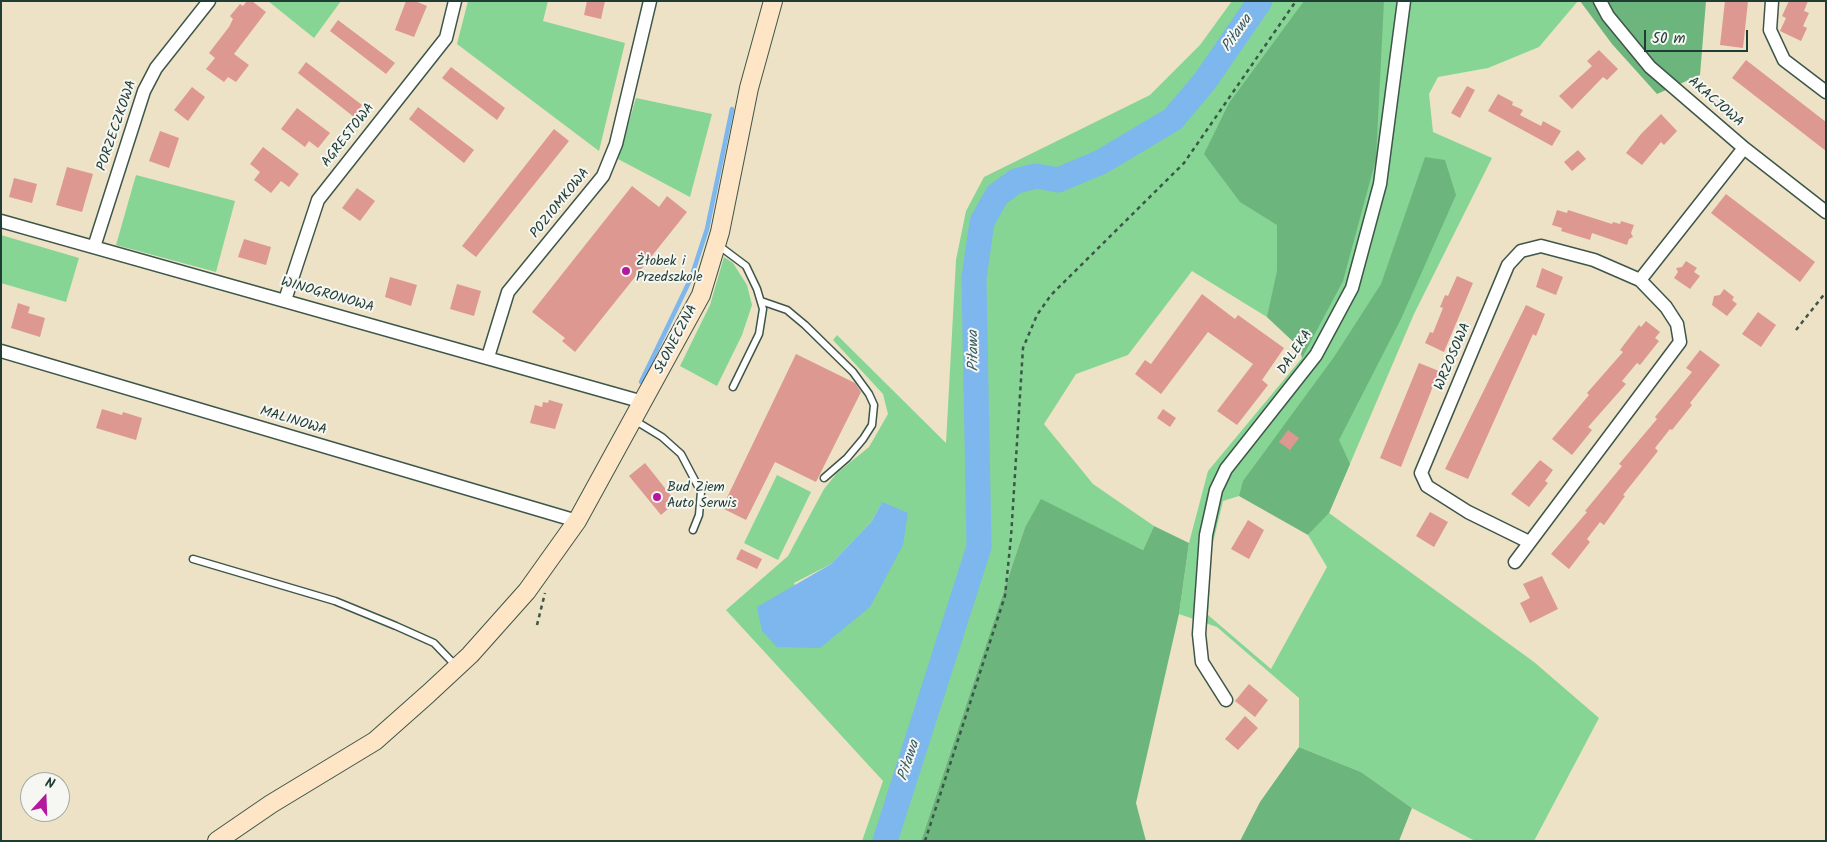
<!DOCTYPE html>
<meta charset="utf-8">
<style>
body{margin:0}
#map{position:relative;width:1827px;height:842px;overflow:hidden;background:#ede2c5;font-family:Kalam,sans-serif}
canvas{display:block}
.frame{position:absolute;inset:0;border:2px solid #1f3d34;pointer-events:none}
.north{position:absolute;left:20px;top:772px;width:50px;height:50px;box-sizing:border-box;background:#f6f6f2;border:1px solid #a0aca6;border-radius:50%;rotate:20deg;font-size:14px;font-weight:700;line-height:20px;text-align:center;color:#1f3d34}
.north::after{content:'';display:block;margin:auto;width:18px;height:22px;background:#b5179e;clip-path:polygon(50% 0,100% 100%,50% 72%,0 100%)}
.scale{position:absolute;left:1644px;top:30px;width:104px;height:22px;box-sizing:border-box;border:2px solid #1f3d34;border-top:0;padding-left:6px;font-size:15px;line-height:18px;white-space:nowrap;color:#1f3d34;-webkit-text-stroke:4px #f6f6f2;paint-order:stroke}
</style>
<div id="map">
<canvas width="1827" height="842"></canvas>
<div class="frame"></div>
<div class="north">N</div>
<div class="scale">50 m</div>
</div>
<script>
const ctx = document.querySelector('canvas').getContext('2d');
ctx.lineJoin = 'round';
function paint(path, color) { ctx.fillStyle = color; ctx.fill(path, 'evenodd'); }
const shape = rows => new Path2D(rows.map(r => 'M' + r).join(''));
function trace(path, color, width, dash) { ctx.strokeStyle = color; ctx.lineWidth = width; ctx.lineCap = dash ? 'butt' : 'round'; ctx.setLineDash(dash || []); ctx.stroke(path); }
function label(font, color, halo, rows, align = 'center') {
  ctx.font = font + ' Kalam,sans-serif'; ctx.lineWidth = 4; ctx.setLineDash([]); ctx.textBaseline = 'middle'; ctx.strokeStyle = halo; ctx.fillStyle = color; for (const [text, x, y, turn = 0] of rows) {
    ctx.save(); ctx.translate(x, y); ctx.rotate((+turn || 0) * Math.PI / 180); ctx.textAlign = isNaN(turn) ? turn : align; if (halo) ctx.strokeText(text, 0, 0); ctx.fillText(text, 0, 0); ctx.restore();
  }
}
paint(shape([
 [268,1,341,1,314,38],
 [468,1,548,1,543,21,625,43,599,151,457,44],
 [1232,1,1578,1,1539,47,1488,68,1438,77,1429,94,1433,132,1492,158,1414,314,1329,513,1534,662,1599,718,1534,841,1475,841,1412,808,1361,772,1299,747,1299,698,1217,627,1179,614,1189,543,1208,471,1302,358,1300,348,1267,317,1192,271,1128,355,1076,374,1044,424,1093,484,1154,526,1143,550,1041,500,1025,527,921,841,862,841,883,781,726,610,788,556,824,489,837,473,869,447,888,414,883,394,833,340,837,335,946,443,956,260,966,211,984,177,1150,95,1200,45],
 [1239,496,1328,513,1308,535,1327,567,1271,669,1208,615,1212,547,1223,501],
 [882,502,820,648,794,583,831,564,872,521],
 [636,98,712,114,690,197,618,159],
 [136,175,235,201,216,272,116,245],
 [1,235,79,258,66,302,1,283],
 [724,257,733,263,747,285,752,305,742,335,717,386,680,366,710,305],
 [777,475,811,492,778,560,744,543]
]), '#86d594');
paint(shape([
 [1304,1,1384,1,1376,159,1343,281,1302,358,1300,348,1267,317,1277,271,1277,225,1240,202,1204,154,1229,103],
 [1580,1,1706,1,1700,75,1657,94,1612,44],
 [1425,157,1445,160,1456,195,1401,319,1339,440,1350,464,1329,513,1308,535,1239,496,1243,481,1334,357,1381,284],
 [1041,499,1143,550,1154,526,1189,543,1179,614,1136,803,1146,841,921,841,1025,527],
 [1299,747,1361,772,1412,808,1399,841,1240,841,1260,802]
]), '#6cb67e');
paint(shape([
 [882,502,908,513,903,545,870,607,820,648,777,647,762,631,757,607,831,564,872,521]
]), '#7eb6ee');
trace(shape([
 [641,382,691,278,707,229,732,109]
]), '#7eb6ee', 4.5);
trace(shape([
 [885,841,979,547,974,278,982,222,997,195,1016,181,1036,176,1058,180,1101,162,1173,119,1205,81,1260,1]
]), '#7eb6ee', 25);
paint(shape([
 [247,1,252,1,266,12,234,54,249,65,236,82,228,77,224,82,206,69,215,58,209,53,229,27,233,19,230,16,240,4,243,6],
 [406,1,415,1,427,6,414,37,395,30],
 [587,1,605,1,601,19,584,15],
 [1725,1,1748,1,1743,48,1720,45],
 [1789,1,1808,1,1804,11,1809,13,1803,26,1807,28,1801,41,1780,31,1786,18,1782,16],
 [338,20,395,63,386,74,330,31],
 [1599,50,1618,69,1607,80,1603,77,1572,109,1559,96,1592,66,1587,61],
 [1746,60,1826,122,1826,151,1732,78],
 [306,62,362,105,354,117,298,73],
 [451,67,505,108,497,120,442,78],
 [1467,86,1475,90,1460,118,1451,113],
 [192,87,205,97,188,121,174,110],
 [1498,94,1513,102,1512,105,1523,110,1520,115,1541,126,1543,121,1561,131,1552,146,1488,111],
 [418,107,474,150,464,163,409,119],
 [297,108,330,133,318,148,309,141,305,147,281,129],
 [1661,114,1677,131,1664,145,1661,142,1642,165,1626,153,1641,134],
 [554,129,569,141,476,257,462,246],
 [160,131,179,138,169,168,149,161],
 [263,147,299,174,289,187,281,181,271,193,254,180,260,172,250,164],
 [1578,150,1586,159,1572,171,1564,162],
 [67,167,93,174,82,212,56,205],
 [14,178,37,184,32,203,9,197],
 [632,186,659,207,667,196,687,212,575,352,562,341,565,338,532,312],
 [357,188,375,201,360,221,342,208],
 [1726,194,1815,262,1800,282,1711,213],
 [1557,210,1567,213,1568,210,1612,224,1613,222,1620,224,1621,221,1634,225,1631,233,1633,237,1629,239,1627,245,1592,233,1590,240,1561,231,1562,228,1552,225],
 [244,239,271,247,266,265,238,257],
 [1686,261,1697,268,1694,272,1700,276,1690,289,1674,278,1678,272,1676,268,1682,267],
 [1542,268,1563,277,1556,295,1536,287],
 [1457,276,1473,283,1444,352,1425,343,1430,332,1433,333,1443,308,1440,307,1445,295,1448,296],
 [390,277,417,285,411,306,385,297],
 [457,284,481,291,474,316,450,309],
 [1724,289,1734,297,1732,300,1737,304,1727,316,1712,305,1714,296,1720,295],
 [1202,294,1235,319,1238,315,1284,348,1262,380,1268,385,1237,425,1217,411,1253,364,1208,332,1161,394,1135,374,1145,360,1151,364],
 [18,303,30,307,28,313,45,318,40,337,11,328],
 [1526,305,1545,314,1536,336,1533,334,1468,479,1445,469],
 [1758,312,1776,325,1761,347,1742,334],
 [1646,321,1660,332,1655,338,1659,341,1640,365,1637,363,1622,381,1626,384,1588,427,1592,430,1572,455,1552,439,1589,395,1587,393,1623,352,1620,350,1639,325,1641,327],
 [1700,350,1720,365,1690,403,1692,405,1672,430,1670,429,1655,448,1658,451,1623,495,1625,496,1604,525,1600,522,1587,539,1590,542,1569,569,1551,554,1587,512,1585,511,1622,466,1619,464,1657,419,1655,417,1692,372,1686,368],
 [796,354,855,383,861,392,816,482,775,462,746,520,722,508],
 [1419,363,1439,371,1401,467,1380,458],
 [549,400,563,404,555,429,530,423,535,405,542,407,543,402,548,403],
 [102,409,122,415,123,412,142,418,136,440,96,428],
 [1163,409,1176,418,1170,427,1157,418],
 [1288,430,1299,438,1290,450,1279,442],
 [1540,460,1553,470,1545,481,1548,483,1529,507,1511,494],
 [645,463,676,502,661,515,629,476],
 [1430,512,1448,522,1434,547,1416,536],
 [1248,520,1264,530,1249,559,1231,549],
 [741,549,762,559,757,569,736,559],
 [1542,576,1558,609,1530,623,1520,603,1530,598,1523,584],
 [1249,684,1268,700,1255,717,1235,701],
 [1245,716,1258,728,1238,750,1225,739]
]), '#dd9891');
const lane = shape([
 [718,245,746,266,757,289,763,309,759,334,733,387],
 [761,301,787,310,805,325,853,372,869,394,874,405,872,425,863,439,847,458,824,478],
 [634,420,662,437,681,454,701,492,699,515,693,530],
 [193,559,335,601,396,626,434,643,456,666]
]);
const street = shape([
 [1600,1,1608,16,1650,67,1744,148,1826,212],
 [1772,1,1770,30,1784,60,1826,92],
 [1,221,643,402],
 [94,247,144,91,156,68,209,1],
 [285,300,318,200,446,38,455,1],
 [1,351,577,521],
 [488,357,508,292,603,176,616,144,650,1],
 [1529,542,1468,512,1427,486,1421,473,1508,265,1521,251,1541,246,1594,260,1640,280],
 [1515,562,1680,342,1677,324,1666,307,1640,280,1744,148],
 [1226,700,1202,662,1199,634,1206,535,1216,490,1226,469,1316,355,1352,288,1380,184,1404,1]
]);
const secondary = shape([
 [217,841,271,804,375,741,428,694,470,655,527,591,577,521,701,295,720,232,749,88,773,1]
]);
trace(lane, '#3e564a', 9);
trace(street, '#3e564a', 15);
trace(secondary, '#3e564a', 20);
trace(shape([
 [1796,330,1826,292],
 [537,625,545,593],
 [925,841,1005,596,1011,537,1023,348,1037,315,1051,295,1184,163,1296,1]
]), '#3e564a', 2.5, [4, 4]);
trace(lane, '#fff', 6);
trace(street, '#fff', 12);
trace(secondary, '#fee5c5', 18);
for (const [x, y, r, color] of [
 [626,271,5,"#b5179e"],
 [657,497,5,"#b5179e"]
]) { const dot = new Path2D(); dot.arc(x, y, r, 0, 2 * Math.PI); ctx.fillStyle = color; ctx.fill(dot); trace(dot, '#f6f6f2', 2); }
label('14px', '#1f3d34', '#f6f6f2', [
 ["AKACJOWA",1715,103,41],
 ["PORZECZKOWA",118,126,-71],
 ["AGRESTOWA",349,136,-52],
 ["POZIOMKOWA",561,204,-51],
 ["WINOGRONOWA",327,296,16],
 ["SŁONECZNA",677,340,-62],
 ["DALEKA",1296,353,-56],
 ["WRZOSOWA",1454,357,-67],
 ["MALINOWA",293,422,17]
]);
label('14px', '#1f3d34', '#f6f6f2', [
 ["Żłobek i",636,263],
 ["Przedszkole",636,279],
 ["Bud Ziem",667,489],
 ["Auto Serwis",667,505]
], 'left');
label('italic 15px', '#375b62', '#f6f6f2', [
 ["Piława",1238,34,-55],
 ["Piława",975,351,-91],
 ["Piława",910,761,-72]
]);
</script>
